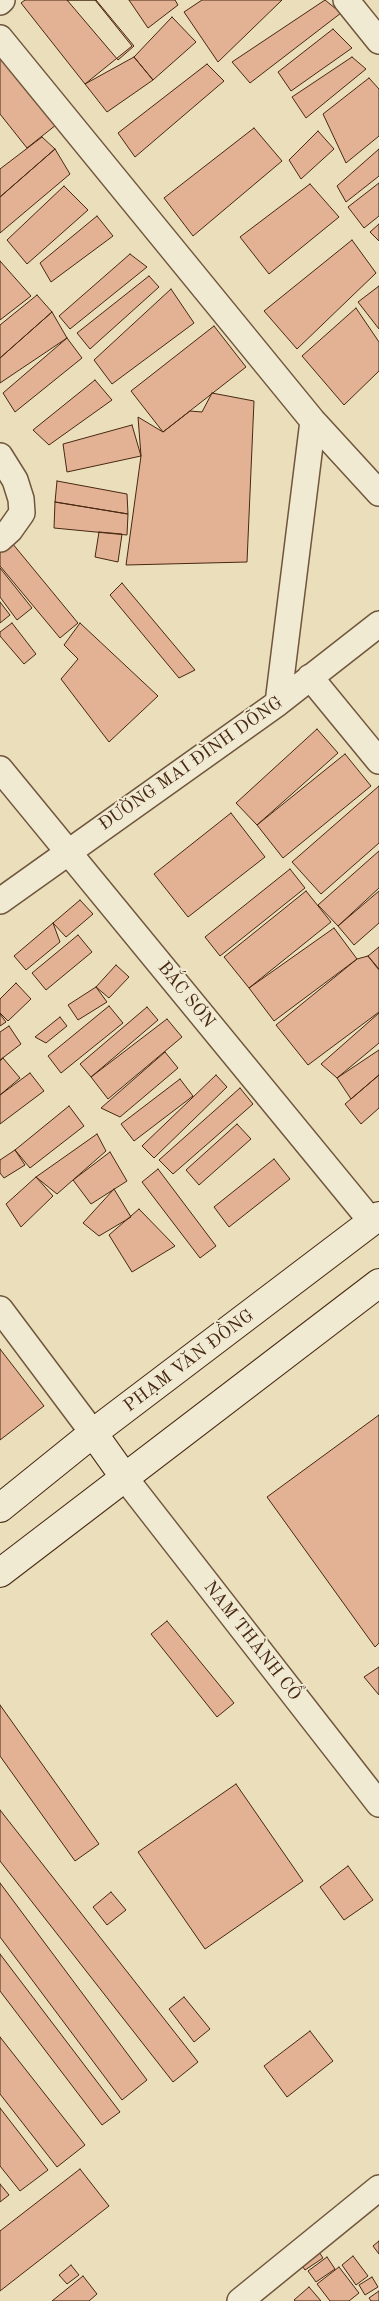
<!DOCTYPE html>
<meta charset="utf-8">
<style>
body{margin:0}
canvas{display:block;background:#eadebb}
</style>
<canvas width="379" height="2301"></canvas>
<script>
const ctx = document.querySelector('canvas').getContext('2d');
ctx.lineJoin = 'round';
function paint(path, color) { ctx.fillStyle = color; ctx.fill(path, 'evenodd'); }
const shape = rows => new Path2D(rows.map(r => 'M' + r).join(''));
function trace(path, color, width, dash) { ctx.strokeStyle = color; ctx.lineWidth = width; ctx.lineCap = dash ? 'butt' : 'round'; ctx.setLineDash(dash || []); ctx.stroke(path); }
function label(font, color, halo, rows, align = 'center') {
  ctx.font = font + ' "Old Standard TT",serif'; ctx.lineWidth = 4; ctx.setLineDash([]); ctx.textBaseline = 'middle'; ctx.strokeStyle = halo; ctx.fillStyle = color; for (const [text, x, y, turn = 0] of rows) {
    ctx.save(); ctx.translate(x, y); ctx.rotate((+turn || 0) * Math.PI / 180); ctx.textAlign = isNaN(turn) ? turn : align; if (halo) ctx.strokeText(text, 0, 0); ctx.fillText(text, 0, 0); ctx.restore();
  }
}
const building = shape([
 [25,0,95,0,132,46,85,84,21,3,25,0],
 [67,0,96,0,134,46,118,60,67,0],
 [129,0,175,0,178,5,148,28,129,0],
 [202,0,282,0,218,62,184,12,202,0],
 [325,0,341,13,250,83,232,62,325,0],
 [172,17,196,42,153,80,134,57,172,17],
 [333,29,352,48,291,91,278,72,333,29],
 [0,51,61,121,27,148,0,114,0,51],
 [134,57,153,80,107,112,85,84,134,57],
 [352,57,366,69,306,118,292,97,352,57],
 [207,64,224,81,135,157,118,133,207,64],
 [369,78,379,89,379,136,346,163,323,114,369,78],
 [254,128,282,161,193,236,164,198,254,128],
 [318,131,334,149,301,179,289,160,318,131],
 [42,137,55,149,0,197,0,169,42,137],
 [55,149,70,174,0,233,0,197,55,149],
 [379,149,379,176,346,202,337,186,379,149],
 [379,183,379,216,364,228,348,207,379,183],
 [310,184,339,217,269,274,240,237,310,184],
 [64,186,88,210,27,264,7,240,64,186],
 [97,216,113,236,51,282,40,263,97,216],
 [379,224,379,241,370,232,379,224],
 [352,240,376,273,297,349,264,311,352,240],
 [130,254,147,267,70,329,59,316,130,254],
 [0,261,31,296,0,320,0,261],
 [149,276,159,287,90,349,77,333,149,276],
 [379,286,379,329,358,302,379,286],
 [171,289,194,323,112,384,94,360,171,289],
 [37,295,52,312,0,358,0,325,37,295],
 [356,308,379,342,379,371,344,405,302,356,356,308],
 [52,312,67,338,0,383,0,358,52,312],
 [214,326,246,367,163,432,131,391,214,326],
 [67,338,82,358,15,412,3,393,67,338],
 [95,380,112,400,49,445,33,430,95,380],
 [212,393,254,401,247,562,126,565,141,456,138,417,163,432,190,411,202,412,212,393],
 [132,425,141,456,67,472,63,444,132,425],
 [57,481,127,494,128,514,55,502,57,481],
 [55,502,128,514,127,535,54,528,55,502],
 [99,532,122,534,118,562,95,557,99,532],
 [12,543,78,623,60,638,0,566,0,553,12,543],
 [0,568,32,608,17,620,0,597,0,568],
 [122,583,195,670,179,678,110,595,122,583],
 [0,602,10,615,0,623,0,602],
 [12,623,36,654,24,664,0,636,0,632,12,623],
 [80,623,158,696,109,742,61,679,78,659,64,645,80,623],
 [317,729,338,753,257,825,236,803,317,729],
 [345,754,371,786,283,858,257,825,345,754],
 [379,786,379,843,321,894,292,862,379,786],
 [231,813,265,857,188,917,154,874,231,813],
 [379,851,379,888,338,926,318,905,379,851],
 [290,869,305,888,220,956,205,937,290,869],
 [306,891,331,922,249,988,224,957,306,891],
 [379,891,379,923,354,945,338,926,379,891],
 [80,900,93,914,66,937,53,923,80,900],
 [53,923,60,942,26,970,14,956,53,923],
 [334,928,357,959,274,1021,249,988,334,928],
 [78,935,92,952,46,990,32,973,78,935],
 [379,947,379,969,368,956,379,947],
 [368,956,379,970,379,1012,308,1065,276,1025,357,959,368,956],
 [116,965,129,977,109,998,96,987,116,965],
 [16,983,31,999,8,1021,0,1013,0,999,16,983],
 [96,987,107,1002,78,1020,68,1005,96,987],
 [109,1006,123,1023,61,1073,48,1056,109,1006],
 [147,1007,158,1020,91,1077,80,1064,147,1007],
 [379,1013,379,1043,337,1078,321,1064,379,1013],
 [0,1014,6,1022,0,1026,0,1014],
 [60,1017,67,1026,46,1043,35,1037,60,1017],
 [167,1019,182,1037,108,1099,91,1077,167,1019],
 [9,1026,21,1044,0,1060,0,1032,9,1026],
 [379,1050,379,1075,351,1099,337,1078,379,1050],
 [165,1052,178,1068,120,1117,101,1108,165,1052],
 [3,1058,20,1078,0,1095,0,1061,3,1058],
 [30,1073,44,1091,0,1124,0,1095,30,1073],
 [216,1075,227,1087,154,1158,142,1146,216,1075],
 [379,1075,379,1108,361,1124,345,1104,379,1075],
 [180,1079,193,1096,134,1141,121,1124,180,1079],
 [240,1088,253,1104,173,1174,159,1160,240,1088],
 [69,1106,84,1126,30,1168,15,1150,69,1106],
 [237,1124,251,1139,199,1185,186,1170,237,1124],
 [97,1134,106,1151,57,1194,36,1177,97,1134],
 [15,1150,25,1165,4,1178,0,1173,0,1160,15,1150],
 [110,1152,127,1181,91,1204,73,1180,110,1152],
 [274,1159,290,1179,229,1227,214,1207,274,1159],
 [158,1169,216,1246,200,1258,142,1182,158,1169],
 [36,1177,53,1196,21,1227,6,1204,36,1177],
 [114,1189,131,1217,99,1236,83,1223,114,1189],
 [139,1209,175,1246,132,1272,109,1235,139,1209],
 [0,1349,44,1406,0,1440,0,1349],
 [379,1415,379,1643,375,1647,267,1497,379,1415],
 [167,1621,234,1703,217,1717,151,1634,167,1621],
 [379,1667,379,1695,364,1677,379,1667],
 [0,1705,99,1844,75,1861,0,1756,0,1705],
 [236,1784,303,1881,205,1949,138,1852,236,1784],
 [0,1810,198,2062,173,2082,0,1861,0,1810],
 [348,1866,373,1900,344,1920,320,1887,348,1866],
 [0,1883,147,2080,122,2100,0,1937,0,1883],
 [111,1892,126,1910,107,1925,93,1907,111,1892],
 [0,1954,120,2112,102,2125,0,1991,0,1954],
 [184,1997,210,2029,194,2042,169,2009,184,1997],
 [310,2031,333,2061,287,2097,264,2066,310,2031],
 [0,2037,85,2145,57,2167,0,2094,0,2037],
 [0,2108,48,2170,20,2191,0,2166,0,2108],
 [80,2169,109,2206,0,2291,0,2231,80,2169],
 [0,2184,9,2195,0,2202,0,2184],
 [379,2241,379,2254,373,2246,379,2241],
 [315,2246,323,2258,305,2270,297,2258,315,2246],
 [353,2256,368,2276,356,2285,342,2265,353,2256],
 [327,2257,335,2269,316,2282,308,2271,327,2257],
 [71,2265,79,2275,67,2284,59,2275,71,2265],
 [339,2267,359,2293,349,2301,330,2301,317,2284,339,2267],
 [83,2276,97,2294,89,2301,52,2301,83,2276],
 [372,2277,378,2287,365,2295,359,2285,372,2277],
 [309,2287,321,2301,295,2301,294,2300,309,2287],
 [379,2291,379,2301,371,2301,369,2298,379,2291]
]);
paint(building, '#e3b294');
trace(building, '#472811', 1);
const street = shape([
 [346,0,379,41],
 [0,2,2,0],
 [0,38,313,421,379,493],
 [0,456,15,480,21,499,22,513,10,530,0,539],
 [310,677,379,761],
 [278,703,313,421],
 [0,769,372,1222],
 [0,901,278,703,379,624],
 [0,1309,93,1433],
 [125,1478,379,1804],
 [240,2301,379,2188]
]);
const secondary = shape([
 [93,1433,125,1478],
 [0,1508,93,1433,379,1216],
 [0,1573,379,1283]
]);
trace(street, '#70563c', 28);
trace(secondary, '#472811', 30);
trace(street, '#f1ead3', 25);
trace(secondary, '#f1ead3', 28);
label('18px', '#472811', '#f1ead3', [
 ["ĐƯỜNG MAI ĐÌNH DÕNG",191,764,-35],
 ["BẮC SƠN",186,995,51],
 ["PHẠM VĂN ĐỒNG",189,1361,-37],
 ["NAM THÀNH CỔ",252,1641,52]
]);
</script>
